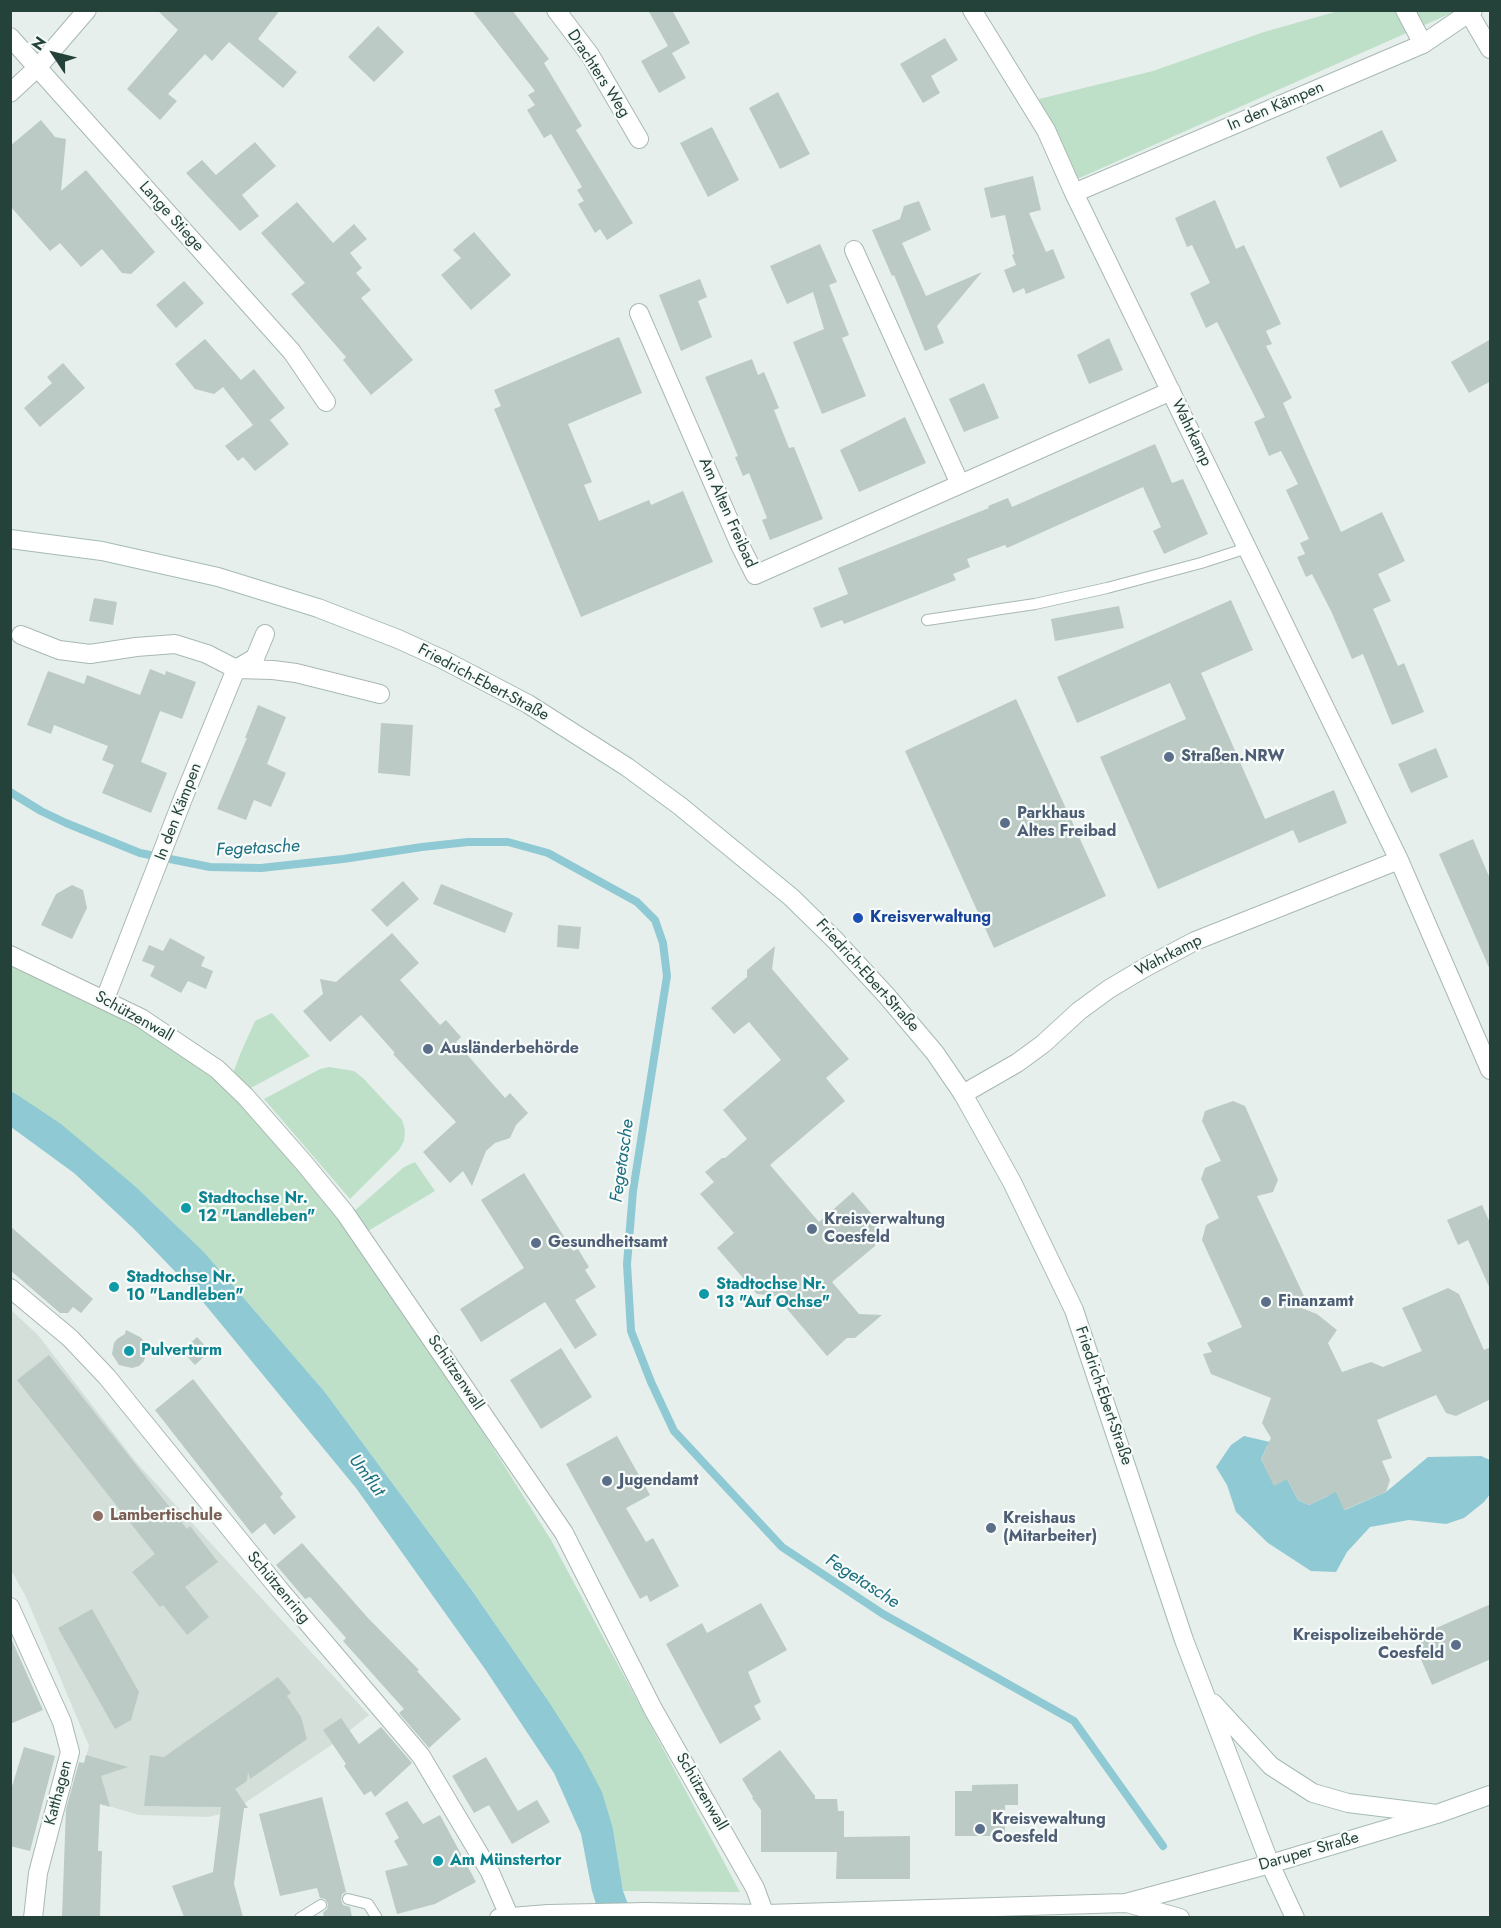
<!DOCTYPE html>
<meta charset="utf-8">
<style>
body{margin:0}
#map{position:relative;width:1501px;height:1928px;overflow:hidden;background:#e6efeb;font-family:Jost,sans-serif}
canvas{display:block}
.frame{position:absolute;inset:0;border:12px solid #24423a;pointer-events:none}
.north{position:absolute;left:24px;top:24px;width:60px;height:60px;-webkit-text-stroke:4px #f7fbf9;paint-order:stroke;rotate:305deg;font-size:16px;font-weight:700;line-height:24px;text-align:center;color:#24423a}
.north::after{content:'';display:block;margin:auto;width:21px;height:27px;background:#24423a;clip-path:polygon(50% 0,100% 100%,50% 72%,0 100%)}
</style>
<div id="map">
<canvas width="1501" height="1928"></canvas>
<div class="frame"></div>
<div class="north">N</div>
</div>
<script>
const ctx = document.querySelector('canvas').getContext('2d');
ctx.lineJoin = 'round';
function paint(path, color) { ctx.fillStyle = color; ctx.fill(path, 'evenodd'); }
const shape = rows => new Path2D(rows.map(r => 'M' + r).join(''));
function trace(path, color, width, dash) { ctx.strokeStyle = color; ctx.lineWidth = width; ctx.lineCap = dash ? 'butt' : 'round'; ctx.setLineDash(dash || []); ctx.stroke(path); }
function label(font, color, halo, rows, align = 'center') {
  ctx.font = font + ' Jost,sans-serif'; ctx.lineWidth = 4.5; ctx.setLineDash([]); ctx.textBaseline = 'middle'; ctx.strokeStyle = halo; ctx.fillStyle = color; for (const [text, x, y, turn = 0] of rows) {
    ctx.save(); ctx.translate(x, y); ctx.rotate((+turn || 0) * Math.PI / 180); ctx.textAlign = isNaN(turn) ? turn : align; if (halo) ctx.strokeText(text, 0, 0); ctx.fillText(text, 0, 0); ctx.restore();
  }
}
paint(shape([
 [10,1309,38,1335,136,1462,369,1715,330,1746,233,1811,208,1817,139,1815,75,1796,89,1746,26,1597,11,1570]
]), '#d4dfda');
paint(shape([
 [1338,11,1456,11,1075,180,1039,99,1153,71,1264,32],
 [10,961,124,1017,179,1052,229,1091,304,1163,366,1246,551,1540,740,1892,623,1891,613,1829,547,1699,473,1592,324,1391,204,1252,136,1187,11,1090],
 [272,1013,310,1056,249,1089,233,1073,241,1052,255,1021],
 [329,1067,354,1071,363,1078,402,1120,405,1130,404,1141,399,1150,350,1199,264,1099,320,1069],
 [415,1162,435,1191,368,1231,352,1213,404,1167]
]), '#bfe0c8');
paint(shape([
 [10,1090,61,1124,136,1187,204,1252,324,1391,473,1592,547,1699,582,1754,602,1792,613,1829,623,1891,633,1917,600,1917,592,1891,581,1834,554,1773,485,1669,356,1488,194,1291,134,1229,74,1173,11,1127],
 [1244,1436,1274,1443,1267,1446,1261,1459,1274,1485,1287,1479,1298,1500,1309,1505,1328,1496,1335,1489,1345,1510,1386,1492,1428,1457,1481,1456,1490,1460,1490,1494,1484,1502,1464,1518,1446,1524,1409,1520,1370,1527,1347,1552,1336,1572,1311,1571,1268,1543,1236,1512,1227,1485,1216,1467,1231,1445]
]), '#8ec9d4');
trace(shape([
 [10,792,41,811,66,823,140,853,210,867,261,868,343,859,422,847,468,842,508,842,548,853,637,902,655,920,663,943,667,976,633,1191,627,1264,631,1331,651,1382,674,1431,782,1547,883,1614,1074,1721,1163,1846]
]), '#8ec9d4', 8);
paint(shape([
 [157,10,280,10,258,39,297,72,283,88,229,42,212,61,205,54,168,94,177,101,160,120,127,89,178,30],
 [472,10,512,10,549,59,544,63,582,126,576,130,633,223,607,240,600,229,595,233,578,204,584,201,577,190,582,187,551,134,544,138,527,110,535,105,528,95,535,91],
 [648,10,672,10,690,43,672,53,686,78,659,93,641,61,668,46],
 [378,26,404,52,374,82,348,57],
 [945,38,958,60,931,76,940,93,923,103,900,64],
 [778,92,810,154,780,169,749,108],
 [41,120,55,137,66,139,61,191,86,170,155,252,131,274,122,273,102,249,81,267,60,243,50,251,10,206,10,146],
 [712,127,739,180,708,197,680,143],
 [1382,130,1397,161,1340,188,1326,157],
 [255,142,276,166,242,195,259,216,240,231,186,173,202,160,216,175],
 [1033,176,1041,210,1029,213,1046,252,1053,249,1065,278,1026,294,1024,288,1013,293,1004,270,1016,265,1012,255,1014,254,1005,215,991,218,984,188],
 [1215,200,1236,249,1244,245,1281,324,1266,331,1272,344,1266,346,1292,398,1283,403,1341,532,1382,512,1405,561,1378,574,1391,601,1373,609,1398,666,1404,663,1424,712,1392,725,1363,654,1352,659,1331,611,1312,574,1306,577,1297,557,1305,554,1300,543,1309,539,1286,490,1298,484,1281,451,1269,456,1254,422,1265,417,1217,322,1206,328,1190,293,1210,283,1192,245,1187,247,1175,218],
 [919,201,931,230,902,243,926,296,982,272,937,326,944,343,925,351,894,275,892,276,872,230,900,219,904,206],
 [297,202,333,243,354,224,367,239,350,253,362,268,356,273,371,290,361,298,413,360,371,395,343,360,346,357,291,294,305,283,261,233],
 [474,232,511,275,471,310,441,275,461,258,453,250],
 [820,244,837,282,829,285,849,335,842,338,866,396,822,414,793,342,824,329,813,292,787,304,770,266],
 [700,279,707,297,698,301,712,337,681,351,659,295],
 [184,281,204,303,176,328,156,305],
 [619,337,642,393,568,424,592,482,584,485,599,521,649,500,651,505,683,491,713,562,581,617,494,409,501,406,494,390],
 [1109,338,1123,370,1089,384,1077,355],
 [205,339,241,380,254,369,285,408,270,420,289,444,255,471,243,457,238,461,225,446,253,425,223,387,214,394,195,389,175,364],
 [1491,339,1491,381,1469,393,1451,362],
 [752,359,758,375,764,372,779,408,774,410,789,448,794,447,823,519,770,540,762,520,767,518,749,473,743,476,735,457,738,456,705,377],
 [63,363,85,388,40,427,24,408,52,383,47,377],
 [984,383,999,418,964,432,949,399],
 [905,417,926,463,859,492,840,450],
 [1155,444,1172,483,1183,479,1208,534,1164,554,1153,531,1161,527,1143,487,1007,548,1005,545,967,559,970,567,953,574,956,580,844,624,842,620,821,628,813,608,848,594,838,568,989,508,988,506,1008,498,1012,507],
 [94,598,117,602,113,625,89,621],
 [1231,600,1253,650,1201,673,1265,819,1334,790,1347,823,1299,843,1293,830,1158,889,1100,757,1186,719,1170,683,1077,723,1057,677],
 [1119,606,1124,628,1055,641,1051,619],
 [150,669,165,675,166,671,196,682,182,719,160,711,141,762,167,773,151,813,102,793,114,765,102,760,108,746,54,725,51,734,27,725,48,671,84,684,87,675,140,695],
 [1016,699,1106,896,994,948,905,751],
 [258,705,286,717,267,764,286,773,271,807,254,800,246,820,217,809,247,738,245,738],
 [381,723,413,725,410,776,378,773],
 [1436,748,1448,777,1411,793,1398,764],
 [1473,839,1491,881,1491,972,1439,854],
 [403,881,419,899,387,927,371,910],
 [441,884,513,913,505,933,433,904],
 [72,885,83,890,87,908,72,939,41,925,56,894],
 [558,925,581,927,579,949,557,947],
 [392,933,419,963,400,980,440,1025,446,1020,461,1037,456,1042,505,1098,510,1093,528,1113,516,1125,510,1138,495,1143,486,1151,472,1186,463,1171,450,1183,423,1152,456,1122,393,1054,395,1053,361,1015,330,1042,303,1011,323,994,320,979,336,982],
 [170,938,205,957,201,966,213,971,206,989,188,981,181,993,150,976,155,966,142,961,149,945,163,951],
 [775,946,772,969,849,1059,826,1078,845,1101,770,1165,819,1222,853,1192,877,1220,875,1246,832,1282,859,1314,882,1315,855,1338,847,1338,827,1356,776,1296,757,1294,717,1248,734,1233,700,1194,714,1182,705,1172,722,1158,725,1158,747,1139,723,1110,781,1060,749,1022,734,1034,711,1008,747,977,747,970],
 [1233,1101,1245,1106,1278,1180,1273,1192,1257,1196,1304,1296,1299,1307,1317,1314,1337,1330,1328,1343,1342,1372,1371,1362,1383,1367,1422,1351,1402,1308,1448,1288,1459,1294,1484,1350,1491,1347,1491,1399,1456,1416,1446,1413,1436,1395,1377,1420,1392,1458,1382,1461,1390,1480,1386,1492,1344,1510,1336,1492,1309,1505,1298,1500,1287,1479,1274,1486,1261,1459,1271,1438,1262,1423,1271,1398,1211,1374,1203,1354,1212,1352,1207,1343,1242,1327,1202,1240,1206,1225,1219,1218,1201,1179,1205,1168,1221,1161,1202,1121,1205,1111],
 [524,1173,573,1251,578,1249,589,1267,585,1270,596,1287,575,1300,597,1335,575,1349,545,1302,481,1342,460,1309,524,1268,481,1200],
 [1482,1205,1491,1225,1491,1291,1468,1240,1458,1245,1447,1220],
 [10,1226,93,1299,81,1313,73,1307,68,1313,60,1313,10,1270],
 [126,1330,140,1337,144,1341,147,1349,144,1361,139,1366,132,1368,119,1365,112,1354,114,1343,117,1339,125,1334],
 [197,1337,210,1351,195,1365,182,1351],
 [561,1348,592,1397,541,1429,510,1380],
 [49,1355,187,1529,190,1526,218,1562,185,1587,209,1617,187,1635,163,1605,160,1607,132,1572,155,1554,17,1380],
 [193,1379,283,1494,280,1497,296,1517,274,1535,265,1523,252,1534,155,1410],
 [617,1436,650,1495,626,1508,646,1542,653,1538,679,1586,650,1602,647,1595,640,1599,566,1464],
 [302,1543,368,1618,419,1670,417,1671,461,1719,429,1748,399,1713,404,1709,343,1641,346,1638,310,1597,305,1599,276,1565],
 [761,1603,787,1650,748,1672,761,1702,754,1706,761,1719,720,1744,666,1644,702,1623,707,1633],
 [1491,1604,1491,1659,1432,1685,1420,1657,1426,1654,1418,1636],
 [92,1609,139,1692,131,1720,115,1729,58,1628],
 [10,1636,43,1710,10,1724],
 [278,1677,291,1693,287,1696,301,1717,307,1739,250,1779,248,1772,247,1781,235,1789,248,1808,244,1808,234,1884,243,1917,184,1917,172,1886,213,1872,221,1807,144,1806,150,1755,164,1757],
 [341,1718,359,1744,381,1727,412,1763,375,1797,371,1791,364,1795,344,1766,346,1764,323,1730],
 [24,1747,55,1756,30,1851,10,1846,10,1793],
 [780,1750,815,1796,815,1799,837,1799,838,1811,844,1811,844,1837,910,1836,910,1879,836,1879,837,1852,761,1852,761,1810,752,1798,753,1797,742,1779],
 [86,1755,128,1767,101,1776,110,1807,100,1804,98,1851,102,1851,100,1917,62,1917,66,1809,79,1762,84,1763],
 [486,1757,518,1811,537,1800,550,1822,512,1844,489,1805,474,1813,452,1776],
 [1018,1784,1018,1805,1005,1805,1005,1836,955,1836,955,1791,972,1791,972,1785],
 [322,1797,346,1892,342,1894,341,1900,343,1905,350,1907,352,1917,324,1917,323,1913,327,1909,328,1904,325,1899,320,1898,317,1888,280,1896,259,1814],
 [407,1801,423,1824,440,1815,476,1882,435,1904,397,1914,385,1871,408,1865,394,1841,399,1838,385,1813]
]), '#bbcac4');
const lane = shape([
 [927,620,1035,604,1107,588,1201,563,1247,548],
 [348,1899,368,1904,377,1918],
 [300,1918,321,1905]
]);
const street = shape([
 [556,10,590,55,639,139],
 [972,10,1046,130,1074,193,1399,860,1490,1070],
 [1405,10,1423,44],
 [1469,13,1490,49],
 [10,37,292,352,326,402],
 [10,93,38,67,87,10],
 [1074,193,1423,44,1473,10],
 [854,250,960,484],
 [639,313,739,543,755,575,1171,391],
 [21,635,59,650,90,654,136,647,175,644,207,654,236,669,273,670,296,673,380,694],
 [10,955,141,1018,217,1069,246,1097,304,1163,345,1213,564,1533,653,1709,755,1888,766,1918],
 [105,999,182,801,236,669,255,658,265,634],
 [963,1094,1017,1063,1043,1044,1079,1011,1109,989,1146,967,1195,941,1399,860],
 [10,1288,70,1338,107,1377,279,1589,421,1756,490,1872,510,1918],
 [10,1607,62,1722,70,1752,38,1873,33,1918],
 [1127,1903,1180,1918],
 [499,1918,548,1914,646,1912,766,1914,1126,1903,1270,1864]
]);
const secondary = shape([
 [10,539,102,551,218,577,318,608,398,639,442,659,528,704,627,767,680,806,791,897,836,941,886,995,935,1053,963,1094,1012,1182,1074,1310,1184,1640,1270,1864,1295,1918],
 [1213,1703,1271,1766,1313,1793,1348,1803,1437,1814],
 [1270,1864,1437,1814,1490,1795]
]);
trace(lane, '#a8b8b2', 12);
trace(street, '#a8b8b2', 20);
trace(secondary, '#a4bbb3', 20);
trace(lane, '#fff', 10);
trace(street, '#fff', 18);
trace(secondary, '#fff', 18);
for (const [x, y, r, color] of [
 [1169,757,6,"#5c6f8a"],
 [1005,823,6,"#5c6f8a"],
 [858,918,6,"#1a4fb4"],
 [428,1049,6,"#5c6f8a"],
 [186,1208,6,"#0f9aa8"],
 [812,1229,6,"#5c6f8a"],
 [536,1243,6,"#5c6f8a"],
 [114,1287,6,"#0f9aa8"],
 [704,1294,6,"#0f9aa8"],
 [1266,1302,6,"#5c6f8a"],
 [129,1351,6,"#0f9aa8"],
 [607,1481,6,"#5c6f8a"],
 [98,1516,6,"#8d6e63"],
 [991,1528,6,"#5c6f8a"],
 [1456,1645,6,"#5c6f8a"],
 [980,1829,6,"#5c6f8a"],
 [438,1861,6,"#0f9aa8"]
]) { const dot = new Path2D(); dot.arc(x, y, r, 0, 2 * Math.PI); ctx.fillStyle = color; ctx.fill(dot); trace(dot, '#f7fbf9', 2); }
label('16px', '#24423a', '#f7fbf9', [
 ["Drachters Weg",598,74,57],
 ["In den Kämpen",1276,107,-23],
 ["Lange Stiege",171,217,48],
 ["Wahrkamp",1191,433,64],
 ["Am Alten Freibad",727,513,66],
 ["Friedrich-Ebert-Straße",483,683,28],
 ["In den Kämpen",179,812,-69],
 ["Wahrkamp",1169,956,-27],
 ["Friedrich-Ebert-Straße",867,976,48],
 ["Schützenwall",134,1017,29],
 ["Schützenwall",455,1373,56],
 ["Friedrich-Ebert-Straße",1103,1396,71],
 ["Schützenring",278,1588,50],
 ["Schützenwall",701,1792,60],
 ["Katthagen",59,1793,-75],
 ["Daruper Straße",1309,1852,-16]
]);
label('bold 16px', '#4e5e75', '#f7fbf9', [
 ["Straßen.NRW",1181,757],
 ["Parkhaus",1017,814],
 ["Altes Freibad",1017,832],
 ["Ausländerbehörde",440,1049],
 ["Kreisverwaltung",824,1220],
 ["Coesfeld",824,1238],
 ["Gesundheitsamt",548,1243],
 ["Finanzamt",1278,1302],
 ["Jugendamt",619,1481],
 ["Kreishaus",1003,1519],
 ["(Mitarbeiter)",1003,1537],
 ["Kreispolizeibehörde",1444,1636,"right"],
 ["Coesfeld",1444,1654,"right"],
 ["Kreisvewaltung",992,1820],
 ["Coesfeld",992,1838]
], 'left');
label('bold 16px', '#164399', '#f7fbf9', [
 ["Kreisverwaltung",870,918]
], 'left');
label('bold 16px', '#0d838f', '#f7fbf9', [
 ["Stadtochse Nr.",198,1199],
 ["12 \"Landleben\"",198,1217],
 ["Stadtochse Nr.",126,1278],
 ["10 \"Landleben\"",126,1296],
 ["Stadtochse Nr.",716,1285],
 ["13 \"Auf Ochse\"",716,1303],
 ["Pulverturm",141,1351],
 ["Am Münstertor",450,1861]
], 'left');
label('bold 16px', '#785e54', '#f7fbf9', [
 ["Lambertischule",110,1516]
], 'left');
label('italic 18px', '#1c6f80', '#f7fbf9', [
 ["Fegetasche",258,849,-3],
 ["Fegetasche",623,1161,-82],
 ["Umflut",366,1476,53],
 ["Fegetasche",862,1582,33]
]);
</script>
